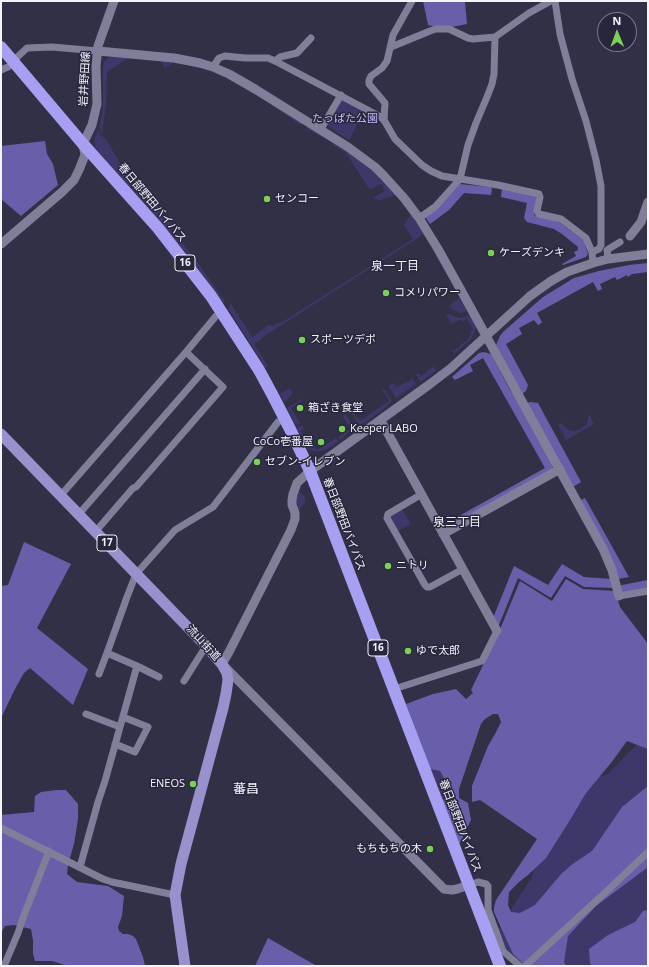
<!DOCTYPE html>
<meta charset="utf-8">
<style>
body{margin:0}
#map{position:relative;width:649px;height:967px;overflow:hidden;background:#323046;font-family:"Open Sans",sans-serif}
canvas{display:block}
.frame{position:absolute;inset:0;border:2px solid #f4f4fd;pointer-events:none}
.north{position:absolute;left:597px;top:12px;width:40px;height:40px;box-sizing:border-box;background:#28263c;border:1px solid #7a7889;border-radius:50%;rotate:359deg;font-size:11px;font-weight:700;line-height:16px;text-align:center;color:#f4f4fd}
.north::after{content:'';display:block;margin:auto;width:14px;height:18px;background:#7cd155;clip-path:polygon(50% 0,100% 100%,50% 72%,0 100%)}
</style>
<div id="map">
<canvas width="649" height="967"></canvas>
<div class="frame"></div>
<div class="north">N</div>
</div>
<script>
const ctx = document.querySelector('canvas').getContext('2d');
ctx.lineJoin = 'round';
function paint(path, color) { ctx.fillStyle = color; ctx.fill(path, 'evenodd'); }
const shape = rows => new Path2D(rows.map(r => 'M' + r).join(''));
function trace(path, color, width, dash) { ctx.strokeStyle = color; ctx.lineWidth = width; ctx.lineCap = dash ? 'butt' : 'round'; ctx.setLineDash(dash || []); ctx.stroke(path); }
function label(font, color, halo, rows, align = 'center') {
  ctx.font = font + ' "Open Sans","Noto Sans JP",sans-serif'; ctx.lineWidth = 3; ctx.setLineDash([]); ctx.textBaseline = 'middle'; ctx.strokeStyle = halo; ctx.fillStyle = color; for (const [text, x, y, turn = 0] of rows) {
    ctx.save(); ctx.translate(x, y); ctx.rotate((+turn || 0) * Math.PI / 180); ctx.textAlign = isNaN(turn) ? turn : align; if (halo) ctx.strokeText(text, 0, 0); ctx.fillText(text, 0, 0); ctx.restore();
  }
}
paint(shape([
 [110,56,130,57,107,72,106,105,102,134,101,133,100,128,99,128,101,120,103,107,103,69,104,62],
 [162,60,190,63,224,75,302,123,301,125,299,124,264,100,232,81,210,71,187,65,173,63,165,68,162,63],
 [341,100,344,100,364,111,349,140,328,126,327,123],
 [307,126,354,156,371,170,396,195,381,200,375,199,374,197,385,191,381,184,370,190,346,153,333,145,333,143,307,129,306,128],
 [98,130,99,130,100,135,106,139,123,169,125,167,135,183,146,190,153,200,155,199,162,213,171,225,169,228,181,241,198,263,225,302,223,304,185,252,158,219,96,149,94,140],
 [411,214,424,234,261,338,262,339,254,344,268,366,265,367,228,308,231,304,252,337,270,324,272,327,277,323,281,323,413,239,404,225],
 [460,298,467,311,461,313,452,309,450,306,453,302],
 [449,314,460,318,470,315,476,326,474,333,471,339,454,354,451,348,454,351,468,339,468,338,471,335,470,332,473,330,467,319,463,321,461,320,458,320,452,324,446,315],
 [431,364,436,370,421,382,417,376,416,374,418,373,421,376,433,367],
 [411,377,416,384,396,398,389,387,390,385,394,383,396,387,411,380],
 [290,388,292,392,291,396,284,402,280,394],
 [384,389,392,401,382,410,367,421,359,425,350,411,352,409,356,418,357,417,360,421,389,401,386,394,385,394,382,390],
 [302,399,303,400,291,408,300,423,296,425,287,408],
 [589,414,594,424,566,440,558,425,562,423,563,425,569,430,574,431,579,430,587,424],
 [342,415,346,415,354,428,346,434,340,440,338,437,351,429],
 [302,425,304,428,301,431,305,438,309,436,311,440,303,440,297,428],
 [336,438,338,442,327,449,321,451,313,451,308,449,306,447,305,443,313,443,317,450],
 [299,491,305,497,305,502,298,512,295,501],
 [402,509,411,524,398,531,390,518,391,515],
 [648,733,648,849,522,964,506,948,498,929,531,879,538,860,594,779,608,774],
 [430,769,440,771,446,782,448,793,442,802],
 [648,854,648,966,528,966]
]), '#3e386a');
paint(shape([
 [423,1,465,1,467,24,442,29,428,25],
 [45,141,47,154,53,164,58,185,21,216,1,199,1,146],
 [460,184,490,187,492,188,491,195,464,193,449,210,430,224,426,218,427,216,441,205],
 [502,188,536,197,537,199,534,215,559,222,584,241,588,254,586,257,563,265,562,264,576,256,574,252,578,250,578,247,562,234,554,229,527,222,524,218,527,203,501,197],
 [648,263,648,272,632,274,628,277,627,275,617,280,615,277,600,284,602,289,598,291,593,282,537,313,542,322,540,324,538,325,534,320,519,328,522,334,506,344,528,385,526,391,522,394,496,345,500,336,503,332,543,297,574,278,599,271,629,265],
 [484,352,491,354,509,388,522,407,553,464,552,470,450,527,444,526,443,525,545,468,483,358,470,365,473,371,455,380,452,377,479,353],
 [530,402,538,403,581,482,573,487,527,403],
 [585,498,629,577,618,579,581,500],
 [24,542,71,564,37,628,88,669,73,705,30,668,24,673,15,689,1,718,1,586,8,585],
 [562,564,584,577,612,579,612,588,584,587,565,576,551,598,518,578,499,625,497,624,493,618,514,566,548,585],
 [566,579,583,589,615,591,620,607,623,611,648,644,648,749,627,741,611,763,586,793,570,820,546,858,528,875,519,882,509,892,508,905,511,912,520,913,535,905,562,873,574,863,592,851,622,807,648,786,648,867,596,906,568,936,564,962,566,966,526,966,513,954,494,912,494,907,496,900,537,839,480,800,472,802,472,786,488,746,495,734,501,722,498,714,493,714,485,719,481,724,459,789,459,798,468,803,471,820,459,845,442,802,448,793,446,782,440,771,430,769,406,704,433,694,456,689,466,699,473,693,471,690,498,634,520,581,552,601],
 [648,580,648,589,624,593,622,591,620,586,622,585],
 [56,790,66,790,78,804,78,819,74,844,68,865,67,874,77,882,108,886,124,896,122,916,118,927,119,931,123,934,128,934,133,936,136,939,143,957,145,966,68,966,52,961,35,961,33,954,33,940,31,929,14,925,5,926,1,933,1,815,34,812,35,796,41,792],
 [648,910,648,966,592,966,590,963,589,949,608,935,635,922,643,911],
 [268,938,294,953,317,966,255,966]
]), '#685fab');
trace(shape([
 [555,1,560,34,572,79,586,121,596,160,601,186,601,245,599,249,592,252],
 [391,47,430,31,436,29,449,29,468,38,473,39,495,37,529,13,551,1],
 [13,61,27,48,52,47,98,51],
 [275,61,280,57,297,53,311,38],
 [213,67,219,58,225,56,245,58,268,58,275,61,379,116,384,120,395,139,422,165,431,171,442,176,498,185,539,194,540,197,537,211,539,214,561,219,586,238,592,252,593,263],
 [1,70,8,67],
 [384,120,385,103,369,84,369,80,371,76,382,68,387,61,393,35,412,1],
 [321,129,341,95],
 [419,218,435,207,460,179,468,145,476,123,487,97,492,84,494,74,495,37],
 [608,259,607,250,620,242],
 [422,494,388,514,387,518,425,585,427,587,430,587,463,569],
 [61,495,186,352,216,316],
 [79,514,205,369],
 [96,531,133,488,136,487,223,387,186,352],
 [619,596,648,591],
 [137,666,159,677],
 [99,674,107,653],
 [184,681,206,646],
 [394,689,482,661,497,631],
 [86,714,120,727],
 [115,744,135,752,148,727,123,717],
 [1,828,103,879,112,882,175,895],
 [80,867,98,802,105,781,137,666,107,653,127,597,136,574,175,530,213,507,278,422],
 [469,885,478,882,486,884,488,886,488,910,503,951,520,966],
 [4,966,18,933,24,915,49,851],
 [525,966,608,890,648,852]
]), '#807f99', 7);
trace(shape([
 [98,51,174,58,200,63,213,67,229,74,255,89,348,147,375,167,384,176,404,198,419,218,438,249,462,292,603,549,612,570,619,596],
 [630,236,641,222,648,202],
 [1,244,62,192,74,180,79,170,85,155,83,144,92,125,97,104,96,66,98,46,114,1],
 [381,421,497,631],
 [443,534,560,469],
 [469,885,457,889,452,890,444,889,222,664,229,652,291,530,295,519,295,513,292,505,292,500,293,494,297,483,310,471,430,384,451,368,530,296,551,281,567,272,593,263,608,259,648,254]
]), '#807f99', 9);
trace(shape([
 [1,434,206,646,222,664,227,673,228,680,226,694,223,708,181,864,175,895,185,966]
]), '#9792ce', 11);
trace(shape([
 [1,47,83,144,158,228,211,296,259,370,272,394,289,427,310,471,500,966]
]), '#a69ff2', 12);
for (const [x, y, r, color] of [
 [267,199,4,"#7cd155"],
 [491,253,4,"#7cd155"],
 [386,293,4,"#7cd155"],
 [302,340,4,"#7cd155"],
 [300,408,4,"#7cd155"],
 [342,429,4,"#7cd155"],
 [321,442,4,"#7cd155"],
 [257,462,4,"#7cd155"],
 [388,566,4,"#7cd155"],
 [408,651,4,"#7cd155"],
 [193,784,4,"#7cd155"],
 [430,849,4,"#7cd155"]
]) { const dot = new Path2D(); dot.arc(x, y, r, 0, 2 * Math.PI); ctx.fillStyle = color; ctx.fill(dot); trace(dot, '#28263c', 1.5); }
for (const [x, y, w] of [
 [185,263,20],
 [107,543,20],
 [378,648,20]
]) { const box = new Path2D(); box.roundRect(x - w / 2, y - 8, w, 16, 3); ctx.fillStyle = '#28263c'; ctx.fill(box); trace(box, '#f4f4fd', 1); }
label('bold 10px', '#f4f4fd', null, [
 ["16",185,263],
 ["17",107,543],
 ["16",378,648]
]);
label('11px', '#f4f4fd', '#28263c', [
 ["岩井野田線",85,79,-87],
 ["春日部野田バイパス",152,203,50],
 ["春日部野田バイパス",344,524,69],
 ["流山街道",203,643,47],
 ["春日部野田バイパス",460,826,69]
]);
label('11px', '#bfbcfa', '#28263c', [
 ["たっぱた公園",345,119]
]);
label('11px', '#f4f4fd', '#28263c', [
 ["センコー",275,199],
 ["ケーズデンキ",499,253],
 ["コメリパワー",394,293],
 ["スポーツデポ",310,340],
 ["箱ざき食堂",308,408],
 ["Keeper LABO",350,429],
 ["CoCo壱番屋",313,442,"right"],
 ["セブン-イレブン",265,462],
 ["ニトリ",396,566],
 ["ゆで太郎",416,651],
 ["ENEOS",185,784,"right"],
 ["もちもちの木",422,849,"right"]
], 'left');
label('12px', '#f4f4fd', '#28263c', [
 ["泉一丁目",395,267],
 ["泉三丁目",457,523]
]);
label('13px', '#f4f4fd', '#28263c', [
 ["蕃昌",246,789]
]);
</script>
